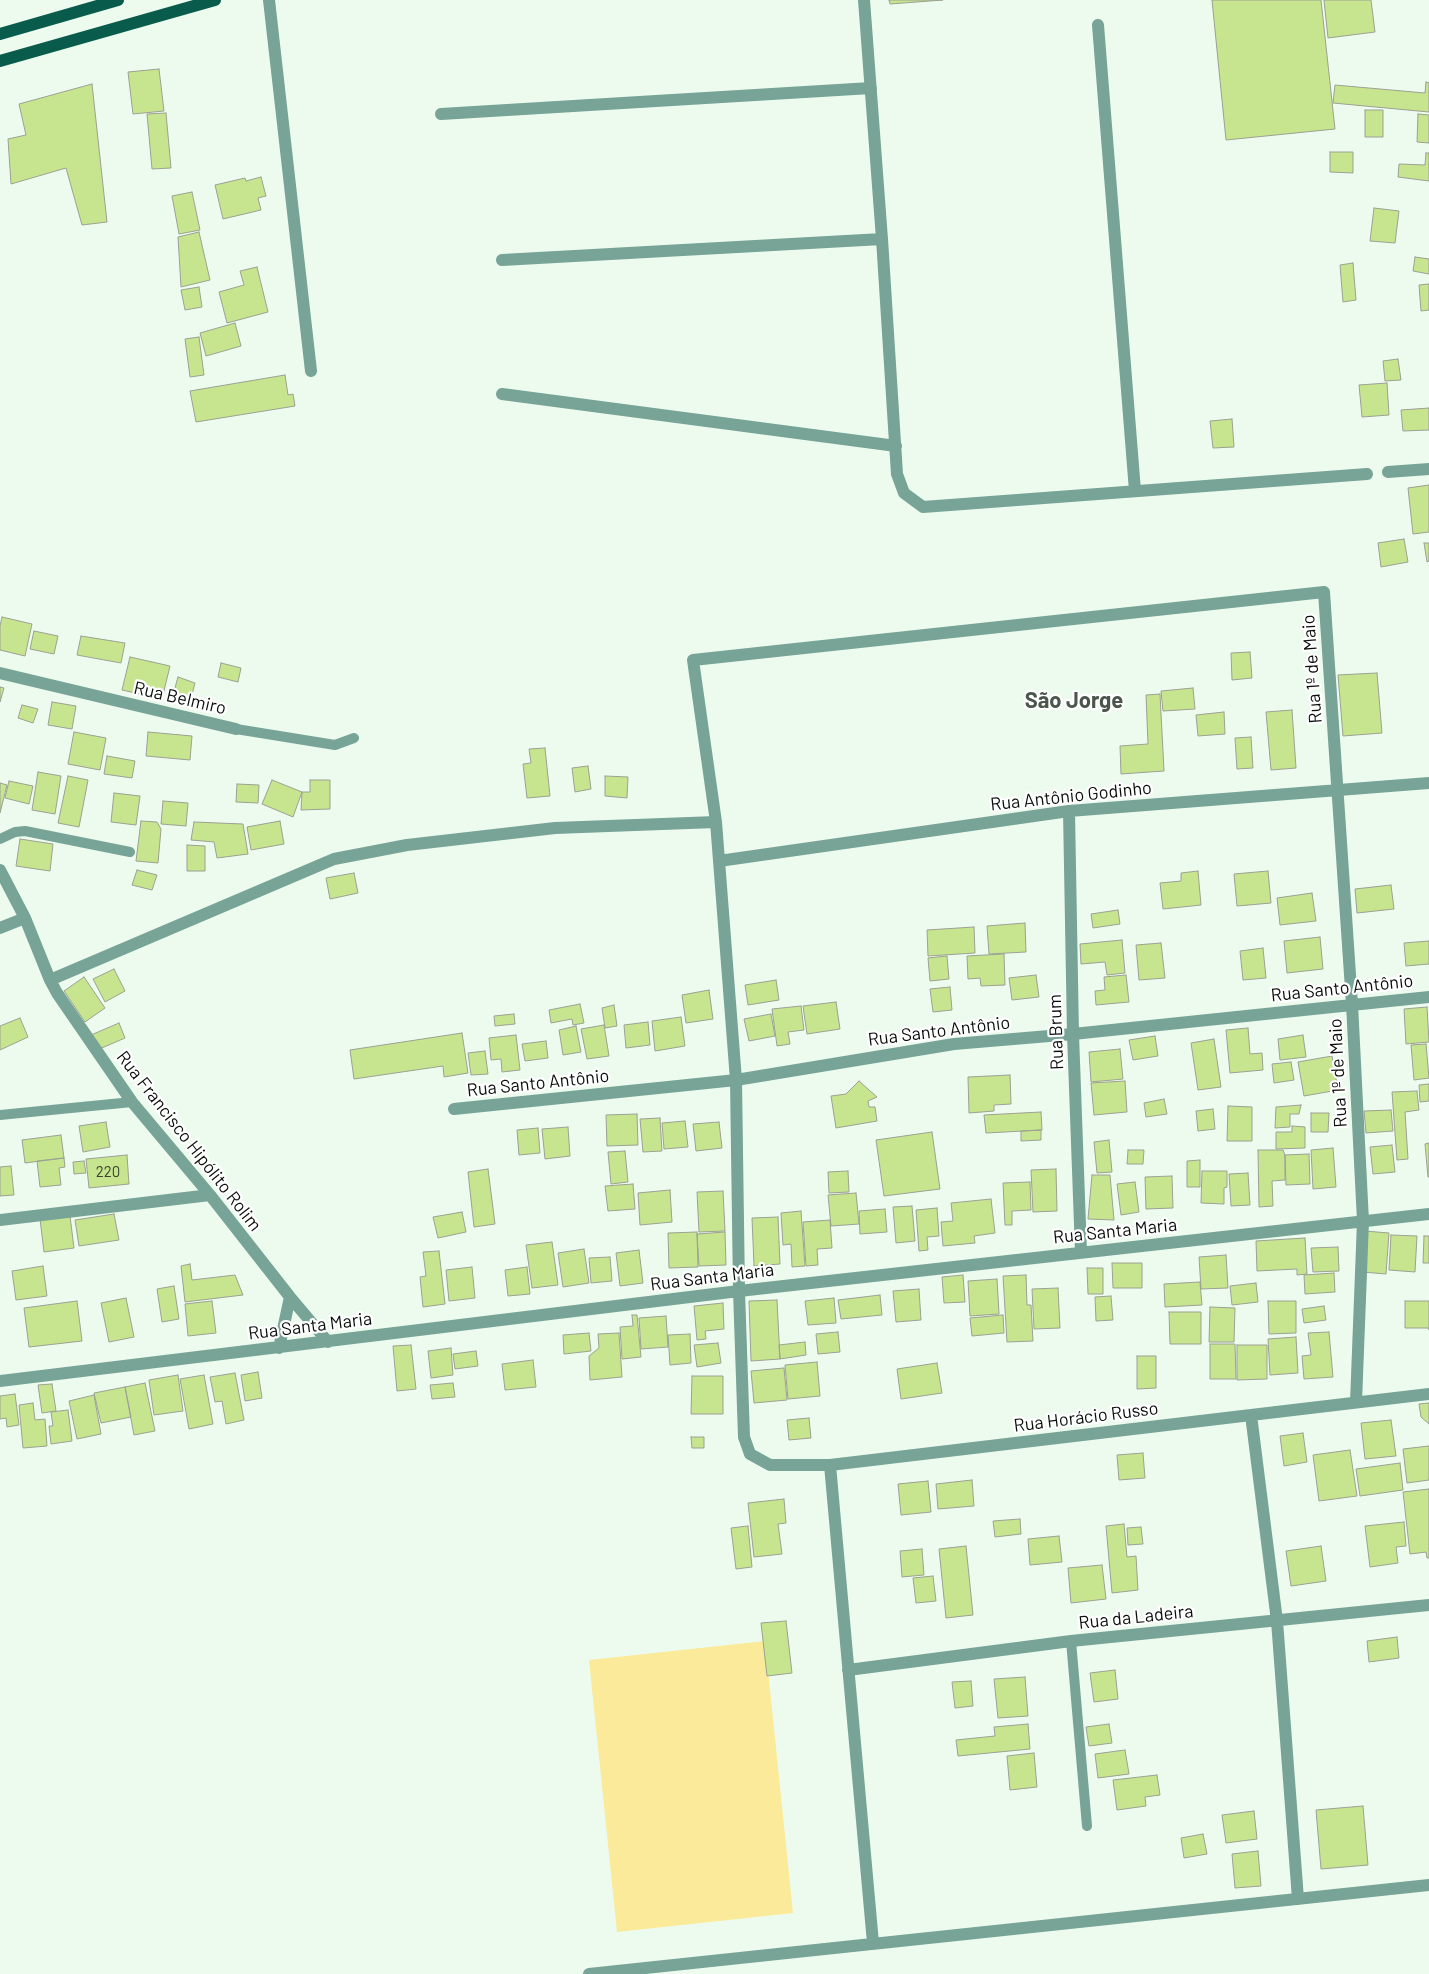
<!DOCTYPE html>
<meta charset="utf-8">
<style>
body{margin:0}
canvas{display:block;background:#edfbef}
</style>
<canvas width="1429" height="1974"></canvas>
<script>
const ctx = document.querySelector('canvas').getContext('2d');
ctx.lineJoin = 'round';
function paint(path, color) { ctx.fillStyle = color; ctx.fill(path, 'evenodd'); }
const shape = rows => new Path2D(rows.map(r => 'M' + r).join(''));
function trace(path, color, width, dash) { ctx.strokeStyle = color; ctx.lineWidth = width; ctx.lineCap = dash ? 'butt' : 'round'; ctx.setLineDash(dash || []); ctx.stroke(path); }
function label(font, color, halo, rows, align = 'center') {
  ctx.font = font + ' Barlow,sans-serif'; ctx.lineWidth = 4.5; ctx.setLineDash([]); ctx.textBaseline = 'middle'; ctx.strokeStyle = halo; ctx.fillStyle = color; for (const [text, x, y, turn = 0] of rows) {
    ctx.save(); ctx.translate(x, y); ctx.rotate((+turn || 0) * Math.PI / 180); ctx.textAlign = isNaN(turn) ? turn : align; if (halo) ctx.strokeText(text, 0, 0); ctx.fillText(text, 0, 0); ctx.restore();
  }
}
paint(shape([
 [765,1641,793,1913,617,1932,589,1660]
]), '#faea99');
const building = shape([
 [889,0,943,0,890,4,889,0],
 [1212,0,1321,0,1335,129,1226,140,1212,0],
 [1324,0,1371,0,1375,32,1328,38,1324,0],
 [159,69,164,111,133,114,128,72,159,69],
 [1426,82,1429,83,1429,112,1333,103,1335,85,1425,93,1426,82],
 [92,84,107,222,82,225,66,168,11,184,8,139,26,135,19,104,92,84],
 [1365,110,1383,110,1383,137,1365,137,1365,110],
 [166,113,171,168,152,169,147,114,166,113],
 [1418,114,1429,115,1429,143,1417,142,1418,114],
 [1330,152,1353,152,1353,173,1330,172,1330,152],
 [1426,153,1429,153,1429,181,1398,177,1399,164,1425,165,1426,153],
 [261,177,266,196,258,198,261,210,223,219,215,185,245,178,246,181,261,177],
 [192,192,200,230,179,234,172,196,192,192],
 [1374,208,1399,211,1395,243,1370,241,1374,208],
 [199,232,210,280,181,287,178,237,199,232],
 [1415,257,1429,259,1429,274,1413,271,1415,257],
 [1353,263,1356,300,1343,302,1340,265,1353,263],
 [257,267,268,312,227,323,219,292,244,285,240,271,257,267],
 [1429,284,1429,310,1421,311,1419,285,1429,284],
 [199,287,202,307,185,310,181,290,199,287],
 [235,323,241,346,206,356,200,333,235,323],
 [199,337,204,375,190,377,185,339,199,337],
 [1398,359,1401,380,1385,381,1383,361,1398,359],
 [285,375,288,395,293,394,295,406,196,422,190,391,285,375],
 [1387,383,1389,415,1362,417,1359,385,1387,383],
 [1429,408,1429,430,1403,431,1401,410,1429,408],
 [1232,419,1234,447,1213,448,1210,421,1232,419],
 [1429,485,1429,532,1413,534,1408,488,1429,485],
 [1404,539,1408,562,1381,567,1378,543,1404,539],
 [1424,543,1429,543,1429,561,1427,562,1424,543],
 [2,617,32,624,25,656,0,650,0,626,2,617],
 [34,631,58,636,54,654,30,649,34,631],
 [81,636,125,643,121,663,77,655,81,636],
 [1250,652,1252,678,1232,680,1231,653,1250,652],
 [130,657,170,666,162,699,122,690,130,657],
 [221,663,241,668,238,682,218,677,221,663],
 [1377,673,1382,733,1343,736,1338,675,1377,673],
 [178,677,195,683,191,699,173,695,178,677],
 [0,687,4,688,0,702,0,687],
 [1193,688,1195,709,1163,711,1161,691,1193,688],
 [1160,694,1164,771,1121,774,1120,746,1148,744,1146,695,1160,694],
 [52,702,76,706,72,729,48,725,52,702],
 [22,705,38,709,33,723,18,718,22,705],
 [1292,710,1296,768,1271,770,1266,712,1292,710],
 [1224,712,1225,734,1198,736,1196,715,1224,712],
 [74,732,106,738,100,770,68,764,74,732],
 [148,732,192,736,190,760,146,756,148,732],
 [1251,737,1253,768,1237,769,1235,738,1251,737],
 [545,748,550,796,527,798,523,764,531,763,529,749,545,748],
 [107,756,135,761,132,778,104,774,107,756],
 [588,766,591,789,575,792,572,768,588,766],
 [38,772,61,776,55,814,32,810,38,772],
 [68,776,88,780,79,827,58,823,68,776],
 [605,776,628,777,627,798,605,796,605,776],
 [272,780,302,792,293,817,262,804,272,780],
 [310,780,330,780,330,809,301,810,302,792,310,792,310,780],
 [9,781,33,786,29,804,5,798,9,781],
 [0,783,7,785,0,813,0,783],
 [237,784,259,785,258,803,236,802,237,784],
 [114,793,140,796,136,825,111,822,114,793],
 [163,801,188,803,186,826,161,824,163,801],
 [141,821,157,822,161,829,158,863,136,861,141,821],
 [280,821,284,844,251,850,247,827,280,821],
 [194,822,243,824,248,854,217,858,214,842,191,840,194,822],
 [20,839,53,844,50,871,16,866,20,839],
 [187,845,205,846,205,871,187,871,187,845],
 [137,870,157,875,152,890,132,885,137,870],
 [1198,871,1201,905,1163,909,1160,883,1181,881,1181,873,1198,871],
 [1268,871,1271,903,1237,906,1234,874,1268,871],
 [354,873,358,893,330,899,326,878,354,873],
 [1391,885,1394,909,1357,913,1355,889,1391,885],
 [1312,893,1316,921,1280,925,1277,898,1312,893],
 [1118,910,1120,924,1093,928,1091,914,1118,910],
 [1025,923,1026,952,989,954,987,926,1025,923],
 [974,927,975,953,928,956,927,930,974,927],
 [1320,937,1323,969,1287,973,1284,941,1320,937],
 [1122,940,1125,973,1107,975,1105,962,1081,964,1080,944,1122,940],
 [1429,941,1429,964,1406,966,1404,943,1429,941],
 [1161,943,1165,978,1139,980,1136,945,1161,943],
 [1263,948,1266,978,1243,980,1240,951,1263,948],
 [1004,954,1005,985,981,986,980,978,968,979,967,956,1004,954],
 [947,956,949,979,930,981,928,958,947,956],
 [114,969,125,991,105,1002,93,979,114,969],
 [1036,975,1039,997,1012,1000,1009,978,1036,975],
 [1126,975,1129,1002,1096,1005,1095,991,1105,990,1104,977,1126,975],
 [84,977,105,1008,85,1022,64,991,84,977],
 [776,980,779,1000,748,1005,745,985,776,980],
 [950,987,952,1010,933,1012,930,989,950,987],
 [709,990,713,1019,686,1023,682,995,709,990],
 [836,1002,840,1029,807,1034,803,1006,836,1002],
 [580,1004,584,1023,573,1025,572,1019,551,1023,549,1010,580,1004],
 [614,1005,617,1026,605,1028,602,1008,614,1005],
 [801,1006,804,1030,788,1032,790,1044,777,1046,772,1009,801,1006],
 [1427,1007,1429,1042,1406,1044,1404,1009,1427,1007],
 [514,1014,515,1024,495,1026,494,1016,514,1014],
 [771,1014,775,1036,749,1041,744,1019,771,1014],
 [681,1017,685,1046,655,1051,652,1021,681,1017],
 [20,1018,28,1037,0,1050,0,1026,20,1018],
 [648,1022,650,1045,626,1048,624,1025,648,1022],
 [119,1023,125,1038,97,1050,91,1035,119,1023],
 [604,1025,609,1056,587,1059,581,1029,604,1025],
 [576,1026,581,1052,563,1055,559,1030,576,1026],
 [1248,1028,1250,1054,1262,1053,1263,1070,1230,1073,1226,1030,1248,1028],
 [462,1033,468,1073,444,1077,443,1066,354,1079,350,1050,462,1033],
 [516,1035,520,1070,502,1072,501,1059,491,1060,489,1038,516,1035],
 [1303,1035,1306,1057,1280,1060,1278,1039,1303,1035],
 [1155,1036,1158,1056,1133,1060,1129,1040,1155,1036],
 [1214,1039,1221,1087,1198,1090,1191,1043,1214,1039],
 [546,1041,548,1058,525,1061,522,1044,546,1041],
 [1426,1044,1429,1078,1414,1080,1411,1045,1426,1044],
 [1120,1049,1123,1079,1091,1082,1089,1052,1120,1049],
 [485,1051,488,1074,471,1075,468,1053,485,1051],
 [1332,1056,1338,1090,1304,1096,1298,1062,1332,1056],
 [1291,1062,1294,1080,1274,1083,1272,1064,1291,1062],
 [1010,1075,1011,1104,994,1105,994,1111,969,1113,968,1077,1010,1075],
 [859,1081,877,1097,868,1101,869,1107,875,1107,877,1121,836,1128,831,1096,846,1094,859,1081],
 [1125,1081,1127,1112,1094,1115,1091,1083,1125,1081],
 [1429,1084,1429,1101,1420,1102,1419,1085,1429,1084],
 [1417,1091,1419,1110,1405,1112,1408,1159,1397,1160,1392,1092,1417,1091],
 [1164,1099,1167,1114,1146,1117,1144,1103,1164,1099],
 [1301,1105,1299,1114,1290,1114,1290,1127,1275,1128,1276,1107,1301,1105],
 [1228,1106,1252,1107,1252,1141,1227,1141,1228,1106],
 [1213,1109,1215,1129,1198,1131,1196,1111,1213,1109],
 [1391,1110,1393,1131,1366,1133,1364,1111,1391,1110],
 [1041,1112,1042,1130,986,1133,984,1115,1041,1112],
 [1311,1113,1329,1113,1328,1132,1311,1132,1311,1113],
 [637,1114,638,1145,607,1146,606,1115,637,1114],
 [660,1118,662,1151,643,1152,640,1119,660,1118],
 [685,1121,688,1147,664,1149,662,1123,685,1121],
 [106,1122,110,1147,83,1152,79,1126,106,1122],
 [719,1122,722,1148,696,1151,693,1124,719,1122],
 [1292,1126,1305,1127,1305,1148,1276,1149,1276,1132,1292,1132,1292,1126],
 [568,1127,570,1156,545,1159,542,1129,568,1127],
 [538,1128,540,1153,519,1155,517,1130,538,1128],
 [1041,1130,1041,1140,1021,1141,1021,1131,1041,1130],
 [932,1132,940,1189,884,1196,876,1140,932,1132],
 [61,1135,64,1158,25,1163,22,1140,61,1135],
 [1109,1140,1112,1172,1097,1173,1094,1142,1109,1140],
 [1429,1143,1429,1177,1428,1177,1425,1144,1429,1143],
 [1392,1145,1395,1172,1373,1174,1370,1147,1392,1145],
 [1333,1148,1336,1187,1313,1189,1311,1150,1333,1148],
 [1128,1150,1144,1150,1143,1164,1127,1164,1128,1150],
 [1258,1150,1283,1150,1285,1155,1285,1180,1272,1181,1273,1206,1259,1207,1258,1150],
 [625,1151,628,1182,611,1184,608,1152,625,1151],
 [1309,1154,1310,1184,1286,1185,1285,1155,1309,1154],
 [127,1155,129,1184,89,1188,86,1159,127,1155],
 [64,1158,65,1167,59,1168,61,1185,40,1187,37,1161,64,1158],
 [1200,1160,1200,1187,1187,1187,1187,1161,1200,1160],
 [84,1161,86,1173,74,1174,73,1162,84,1161],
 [11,1166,14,1195,0,1196,0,1167,11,1166],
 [488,1169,495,1224,474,1227,468,1172,488,1169],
 [1056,1169,1057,1211,1033,1212,1031,1170,1056,1169],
 [848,1171,849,1192,829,1193,828,1172,848,1171],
 [1202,1171,1227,1171,1227,1187,1224,1188,1224,1204,1201,1203,1202,1171],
 [1248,1173,1250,1205,1231,1206,1229,1174,1248,1173],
 [1092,1175,1110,1175,1114,1220,1088,1219,1092,1175],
 [1172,1176,1173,1208,1146,1209,1145,1177,1172,1176],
 [1030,1182,1031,1210,1012,1211,1012,1225,1005,1225,1003,1183,1030,1182],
 [1135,1182,1139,1212,1121,1215,1117,1184,1135,1182],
 [633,1184,635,1209,608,1211,605,1186,633,1184],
 [670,1190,672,1222,640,1225,638,1193,670,1190],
 [723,1191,725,1231,699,1232,697,1192,723,1191],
 [856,1193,859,1224,831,1226,828,1195,856,1193],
 [991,1199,995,1233,974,1236,975,1243,943,1246,941,1222,953,1221,951,1203,991,1199],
 [912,1206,915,1241,896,1243,893,1207,912,1206],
 [937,1208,939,1236,927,1237,928,1250,919,1251,916,1210,937,1208],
 [885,1209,887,1232,860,1234,859,1211,885,1209],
 [801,1211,805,1266,792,1267,791,1244,783,1245,781,1213,801,1211],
 [462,1212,466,1232,438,1238,433,1217,462,1212],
 [114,1214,119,1240,79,1246,75,1220,114,1214],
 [70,1216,74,1248,44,1252,40,1219,70,1216],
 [778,1217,780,1264,754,1266,752,1218,778,1217],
 [830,1220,832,1248,817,1249,818,1265,806,1266,803,1222,830,1220],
 [1365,1231,1389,1233,1386,1274,1362,1272,1365,1231],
 [697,1232,698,1267,669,1268,668,1233,697,1232],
 [725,1232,726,1265,699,1266,697,1234,725,1232],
 [1391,1235,1417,1236,1415,1272,1389,1270,1391,1235],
 [1424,1236,1429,1236,1429,1263,1423,1263,1424,1236],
 [1305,1238,1307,1274,1297,1275,1297,1269,1257,1271,1256,1241,1305,1238],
 [552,1242,558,1285,532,1288,526,1245,552,1242],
 [1338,1247,1339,1271,1313,1272,1311,1248,1338,1247],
 [584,1249,589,1283,563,1287,558,1253,584,1249],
 [639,1250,643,1283,620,1286,616,1253,639,1250],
 [439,1251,445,1304,423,1307,420,1277,426,1276,423,1252,439,1251],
 [1226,1255,1228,1288,1201,1289,1199,1257,1226,1255],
 [610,1257,612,1281,591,1283,589,1258,610,1257],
 [1112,1263,1142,1263,1142,1288,1113,1288,1112,1263],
 [190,1264,192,1280,235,1275,243,1295,185,1302,181,1266,190,1264],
 [43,1266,47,1296,16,1300,12,1271,43,1266],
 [472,1267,475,1298,449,1301,446,1270,472,1267],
 [527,1267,530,1294,508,1296,505,1270,527,1267],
 [1087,1268,1103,1268,1103,1294,1088,1294,1087,1268],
 [1334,1273,1335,1292,1305,1294,1304,1275,1334,1273],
 [963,1275,965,1302,944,1303,942,1277,963,1275],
 [1026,1275,1027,1305,1031,1305,1033,1341,1007,1342,1003,1276,1026,1275],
 [997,1279,999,1314,970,1316,968,1281,997,1279],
 [1200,1282,1202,1305,1165,1307,1164,1284,1200,1282],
 [1256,1283,1258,1302,1232,1305,1230,1286,1256,1283],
 [174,1286,179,1319,162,1322,157,1289,174,1286],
 [1058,1288,1060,1328,1034,1329,1032,1289,1058,1288],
 [919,1289,921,1320,896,1322,893,1291,919,1289],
 [880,1295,882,1315,841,1319,838,1300,880,1295],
 [1111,1296,1113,1320,1096,1321,1095,1297,1111,1296],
 [126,1298,134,1337,109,1342,101,1303,126,1298],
 [834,1298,836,1323,808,1325,805,1301,834,1298],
 [777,1300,780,1359,751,1361,749,1301,777,1300],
 [77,1301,82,1341,29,1347,24,1308,77,1301],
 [212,1301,216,1333,188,1336,185,1304,212,1301],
 [1268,1301,1296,1301,1296,1333,1269,1334,1268,1301],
 [1405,1301,1429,1301,1429,1330,1428,1328,1405,1328,1405,1301],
 [723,1303,724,1329,705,1331,706,1339,697,1340,694,1306,723,1303],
 [1324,1306,1326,1320,1304,1323,1302,1309,1324,1306],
 [1210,1307,1235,1308,1234,1342,1209,1342,1210,1307],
 [1169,1312,1201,1312,1201,1344,1170,1344,1169,1312],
 [632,1315,637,1315,641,1357,622,1359,620,1327,633,1326,632,1315],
 [1003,1315,1004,1333,972,1336,970,1318,1003,1315],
 [666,1316,668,1347,641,1349,639,1318,666,1316],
 [838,1332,840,1352,818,1354,816,1334,838,1332],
 [1329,1332,1333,1377,1304,1379,1302,1356,1311,1355,1308,1333,1329,1332],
 [589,1333,591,1351,564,1354,563,1335,589,1333],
 [619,1333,622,1377,590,1380,589,1356,599,1348,598,1334,619,1333],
 [690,1334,691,1363,670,1365,668,1335,690,1334],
 [1296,1337,1298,1373,1270,1375,1268,1339,1296,1337],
 [805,1342,806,1355,780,1359,779,1345,805,1342],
 [718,1343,721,1363,697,1367,694,1345,718,1343],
 [1210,1344,1235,1344,1236,1379,1210,1379,1210,1344],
 [411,1345,416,1389,397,1391,393,1346,411,1345],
 [1237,1345,1267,1345,1267,1379,1237,1380,1237,1345],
 [451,1348,453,1375,431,1378,428,1351,451,1348],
 [476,1351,478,1366,455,1369,453,1354,476,1351],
 [1137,1356,1156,1356,1156,1388,1137,1389,1137,1356],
 [533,1360,536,1387,505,1390,502,1364,533,1360],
 [817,1362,820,1396,788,1399,785,1365,817,1362],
 [937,1363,942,1393,901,1399,897,1369,937,1363],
 [784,1368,787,1400,754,1403,751,1371,784,1368],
 [258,1372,262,1398,245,1401,241,1375,258,1372],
 [235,1373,244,1420,226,1424,222,1401,215,1402,210,1377,235,1373],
 [178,1375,183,1411,154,1415,149,1380,178,1375],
 [204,1375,213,1424,189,1429,180,1379,204,1375],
 [692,1376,723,1376,723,1414,691,1414,692,1376],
 [145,1383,155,1431,134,1435,125,1387,145,1383],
 [453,1383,455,1397,432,1399,430,1385,453,1383],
 [52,1384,56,1411,42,1413,38,1385,52,1384],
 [125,1387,131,1417,101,1423,94,1393,125,1387],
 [15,1394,19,1425,7,1427,6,1418,0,1419,0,1396,15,1394],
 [94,1395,101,1434,77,1439,69,1401,94,1395],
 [33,1403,35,1420,45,1419,47,1446,23,1448,19,1405,33,1403],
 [1429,1403,1429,1424,1421,1417,1419,1404,1429,1403],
 [68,1410,72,1441,51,1444,49,1426,53,1426,51,1412,68,1410],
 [809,1418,811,1438,789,1440,787,1420,809,1418],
 [1391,1420,1396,1456,1365,1459,1361,1423,1391,1420],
 [1303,1433,1307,1462,1284,1466,1280,1436,1303,1433],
 [691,1437,704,1437,704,1448,692,1448,691,1437],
 [1429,1446,1429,1480,1407,1483,1403,1449,1429,1446],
 [1350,1450,1357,1496,1319,1501,1313,1455,1350,1450],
 [1143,1453,1145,1478,1119,1480,1117,1455,1143,1453],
 [1400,1463,1403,1490,1360,1496,1356,1469,1400,1463],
 [972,1480,974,1506,938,1509,936,1484,972,1480],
 [928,1481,931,1512,901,1515,898,1484,928,1481],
 [1429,1489,1429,1558,1427,1558,1426,1552,1410,1554,1403,1492,1429,1489],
 [784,1499,786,1523,778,1524,782,1554,754,1557,748,1503,784,1499],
 [1020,1519,1021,1534,995,1537,993,1521,1020,1519],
 [1404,1522,1406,1546,1396,1547,1398,1563,1370,1567,1365,1526,1404,1522],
 [1124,1524,1127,1557,1136,1556,1138,1590,1112,1593,1106,1526,1124,1524],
 [748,1526,752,1567,736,1569,731,1528,748,1526],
 [1141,1527,1143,1544,1128,1545,1127,1528,1141,1527],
 [1059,1536,1062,1562,1030,1565,1028,1539,1059,1536],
 [966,1546,973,1615,946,1618,939,1549,966,1546],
 [1321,1546,1326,1581,1291,1586,1286,1551,1321,1546],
 [922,1549,924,1575,902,1577,900,1551,922,1549],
 [1102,1565,1106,1599,1071,1603,1068,1568,1102,1565],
 [933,1576,936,1601,916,1603,913,1578,933,1576],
 [786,1621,792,1673,767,1676,761,1623,786,1621],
 [1397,1637,1399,1658,1369,1662,1367,1641,1397,1637],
 [1115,1670,1118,1699,1094,1702,1090,1673,1115,1670],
 [1025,1677,1028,1716,998,1718,994,1679,1025,1677],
 [971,1681,973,1706,955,1708,952,1682,971,1681],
 [1028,1724,1030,1749,958,1756,956,1740,995,1736,994,1727,1028,1724],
 [1109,1724,1112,1743,1089,1746,1086,1727,1109,1724],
 [1125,1750,1129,1774,1098,1778,1095,1754,1125,1750],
 [1034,1753,1037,1787,1010,1790,1007,1756,1034,1753],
 [1157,1775,1160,1795,1145,1797,1146,1806,1117,1810,1113,1780,1157,1775],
 [1363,1806,1368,1865,1321,1869,1316,1810,1363,1806],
 [1254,1811,1257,1839,1226,1843,1222,1815,1254,1811],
 [1203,1834,1207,1854,1184,1858,1181,1838,1203,1834],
 [1258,1851,1261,1886,1235,1888,1232,1854,1258,1851]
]);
paint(building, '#c7e48f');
trace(building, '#9ca192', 1);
trace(shape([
 [236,729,335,745,354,738],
 [0,839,15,832,25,831,130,852],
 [0,1115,132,1102],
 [1071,1641,1087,1826]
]), '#78a498', 10);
trace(shape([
 [269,0,311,371],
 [864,0,882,239,897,474,904,493,923,507,1367,474],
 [1098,25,1135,491],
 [441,114,871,88],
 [502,260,882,239],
 [502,394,896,446],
 [1388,472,1429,469],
 [0,673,236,729],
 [1069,811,1073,1034,1081,1252],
 [719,861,1069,811,1429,783],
 [0,870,25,918,50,980,57,993,132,1102,210,1195,290,1297,328,1342],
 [0,928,25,918],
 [50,980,334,859,407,845,555,828,716,822],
 [454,1109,736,1080,954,1044,1073,1034,1429,997],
 [0,1220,210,1195],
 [279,1348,290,1297],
 [0,1381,739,1291,1429,1214],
 [1356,1402,1363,1221,1352,1004,1324,592,693,660,716,822,736,1080,739,1291,744,1437,750,1454,770,1465,830,1465,1251,1415,1429,1394],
 [1251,1415,1277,1621,1298,1899],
 [830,1465,873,1943],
 [848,1670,1071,1641,1429,1605],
 [589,1974,1429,1885]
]), '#78a498', 12);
trace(shape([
 [0,34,118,0],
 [0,61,215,0]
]), '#095c4c', 12);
label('15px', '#39442c', null, [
 ["220",108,1172]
]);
label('18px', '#0a0e0b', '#fff', [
 ["Rua 1º de Maio",1312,669,-94],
 ["Rua Belmiro",180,698,13],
 ["Rua Antônio Godinho",1071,796,-6],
 ["Rua Santo Antônio",1342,988,-6],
 ["Rua Santo Antônio",939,1031,-7],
 ["Rua Brum",1056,1032,-92],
 ["Rua 1º de Maio",1338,1073,-93],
 ["Rua Santo Antônio",538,1083,-6],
 ["Rua Francisco Hipólito Rolim",189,1141,52],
 ["Rua Santa Maria",1115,1231,-6],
 ["Rua Santa Maria",712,1277,-7],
 ["Rua Santa Maria",310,1326,-7],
 ["Rua Horácio Russo",1086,1417,-7],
 ["Rua da Ladeira",1136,1617,-6]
]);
label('bold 22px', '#4b574d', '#fff', [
 ["São Jorge",1074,701]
]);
</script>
